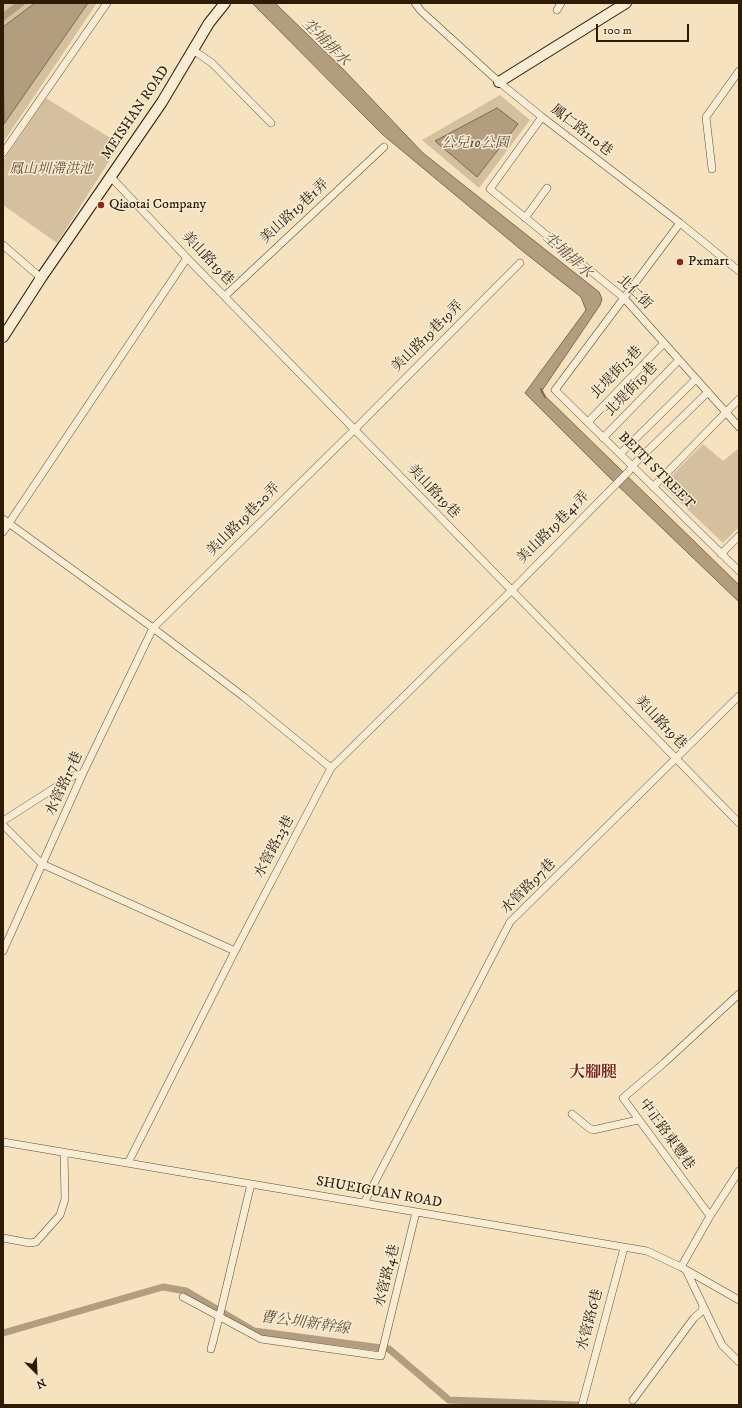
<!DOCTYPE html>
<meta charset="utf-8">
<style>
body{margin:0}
#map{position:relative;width:742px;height:1408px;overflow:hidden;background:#f6e2be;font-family:"IM FELL DW Pica",serif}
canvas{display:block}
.frame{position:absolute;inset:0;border:4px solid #2d1b04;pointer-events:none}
.north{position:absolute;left:16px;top:1352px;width:40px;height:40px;-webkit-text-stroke:3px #f9ecd5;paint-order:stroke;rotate:156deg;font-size:11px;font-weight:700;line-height:16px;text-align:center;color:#2d1b04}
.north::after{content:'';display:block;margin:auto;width:14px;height:18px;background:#2d1b04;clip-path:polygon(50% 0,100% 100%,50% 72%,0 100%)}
.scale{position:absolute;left:596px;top:24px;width:93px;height:18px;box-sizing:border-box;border:2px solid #2d1b04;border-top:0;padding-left:5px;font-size:12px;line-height:14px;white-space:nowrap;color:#2d1b04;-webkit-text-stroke:3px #f9ecd5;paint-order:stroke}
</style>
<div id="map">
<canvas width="742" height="1408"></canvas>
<div class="frame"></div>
<div class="north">N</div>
<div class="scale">100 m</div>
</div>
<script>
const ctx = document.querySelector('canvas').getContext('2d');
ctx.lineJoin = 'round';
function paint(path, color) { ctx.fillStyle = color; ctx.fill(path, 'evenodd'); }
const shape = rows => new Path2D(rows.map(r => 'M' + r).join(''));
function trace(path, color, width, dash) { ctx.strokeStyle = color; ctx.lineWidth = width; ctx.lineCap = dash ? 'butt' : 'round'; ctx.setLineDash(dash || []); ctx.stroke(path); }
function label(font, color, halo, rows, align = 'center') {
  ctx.font = font + ' "IM FELL DW Pica","Noto Serif TC",serif'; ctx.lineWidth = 3; ctx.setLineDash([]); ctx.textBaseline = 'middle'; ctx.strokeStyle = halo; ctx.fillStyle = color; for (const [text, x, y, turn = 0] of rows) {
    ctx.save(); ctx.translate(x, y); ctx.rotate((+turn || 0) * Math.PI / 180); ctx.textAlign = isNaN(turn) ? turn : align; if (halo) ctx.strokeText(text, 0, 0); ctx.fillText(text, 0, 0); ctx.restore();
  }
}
paint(shape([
 [3,3,97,3,4,141,3,140],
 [500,95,530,120,479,188,422,140],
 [46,98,120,144,57,243,3,205,3,161],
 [703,444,723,461,739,448,739,527,723,543,662,485]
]), '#d4c09e');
const water = shape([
 [35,3,88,3,4,124,3,27,35,3],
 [252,3,275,3,344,70,423,153,599,292,602,299,600,305,541,392,739,585,739,602,611,479,525,393,586,310,581,297,525,253,382,134,252,3],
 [497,108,518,124,477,177,435,141,497,108]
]);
paint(water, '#b29e7f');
trace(water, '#7d6a4e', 1);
trace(shape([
 [541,389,545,397]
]), '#7d6a4e', 2);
trace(shape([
 [3,17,21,3],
 [3,1333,163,1287,186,1291,254,1331,389,1349,449,1400,578,1405]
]), '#b29e7f', 7);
const street = shape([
 [415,3,421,11,499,82,542,117,680,223,739,271],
 [557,10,561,3],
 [193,50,212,63,271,123],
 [542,117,490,189,624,298,739,427],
 [3,153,107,3],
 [712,169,706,117,739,71],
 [110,176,187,258,739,823],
 [525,218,547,188],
 [680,223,555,390,739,571],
 [3,245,41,278],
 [225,296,384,147],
 [588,422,664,343],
 [603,438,679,360],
 [620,454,696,379],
 [653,487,739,399],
 [3,519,153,628,244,697,331,768],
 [3,532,187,258],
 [721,554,739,536],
 [3,821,73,776,83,773],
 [3,825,42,864,235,951],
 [3,951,83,773,153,628,354,430,520,263],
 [572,1114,589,1128,593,1130,638,1120],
 [3,1142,647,1251,681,1267,739,1300],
 [128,1163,235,951,331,768,512,590,629,471,632,466,708,392],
 [364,1203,510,922,739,696],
 [710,1216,739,1171],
 [3,1238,30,1243,36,1242,60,1215,65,1199,64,1152],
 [681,1267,710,1216,623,1098,664,1063,739,994],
 [686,1270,722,1345,739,1362],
 [183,1297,261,1339,381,1356,416,1212],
 [211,1349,220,1314,251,1184],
 [633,1400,694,1318,702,1311,703,1306],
 [582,1405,624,1248]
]);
const secondary = shape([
 [499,82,626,3],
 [3,337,41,278,162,102,209,23,225,3]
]);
trace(street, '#5f4d32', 8);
trace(secondary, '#2d1b04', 12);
trace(street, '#f9ecd5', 7);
trace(secondary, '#f9ecd5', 10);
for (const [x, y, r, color] of [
 [101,205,4,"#8f2418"],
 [680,262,4,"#8f2418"]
]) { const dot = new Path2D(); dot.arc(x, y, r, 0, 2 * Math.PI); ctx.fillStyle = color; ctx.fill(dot); trace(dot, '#f9ecd5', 1.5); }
label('14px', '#2d1b04', '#f9ecd5', [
 ["MEISHAN ROAD",136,113,-56],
 ["鳳仁路110巷",581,131,38],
 ["美山路19巷1弄",295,212,-43],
 ["美山路19巷",207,259,46],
 ["北仁街",634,293,44],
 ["美山路19巷19弄",428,337,-45],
 ["北堤街13巷",617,373,-46],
 ["北堤街19巷",632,390,-46],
 ["BEITI STREET",656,471,45],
 ["美山路19巷",433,492,46],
 ["美山路19巷20弄",244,520,-45],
 ["美山路19巷41弄",554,528,-45],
 ["美山路19巷",660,723,46],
 ["水管路17巷",65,784,-65],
 ["水管路23巷",275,847,-62],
 ["水管路97巷",529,887,-45],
 ["中正路東豐巷",666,1135,54],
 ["SHUEIGUAN ROAD",379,1193,10],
 ["水管路4巷",388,1276,-76],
 ["水管路6巷",591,1320,-75]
]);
label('italic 14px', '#5f4d32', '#f9ecd5', [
 ["公兒10公園",475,144],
 ["鳳山圳滯洪池",51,170]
]);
label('14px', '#2d1b04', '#f9ecd5', [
 ["Qiaotai Company",109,205],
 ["Pxmart",688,262]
], 'left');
label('italic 15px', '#624f35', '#f9ecd5', [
 ["坔埔排水",325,43,45],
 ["坔埔排水",567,256,42],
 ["曹公圳新幹線",305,1324,8]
]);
label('bold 16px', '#7a1f14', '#f9ecd5', [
 ["大腳腿",593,1074]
]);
</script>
